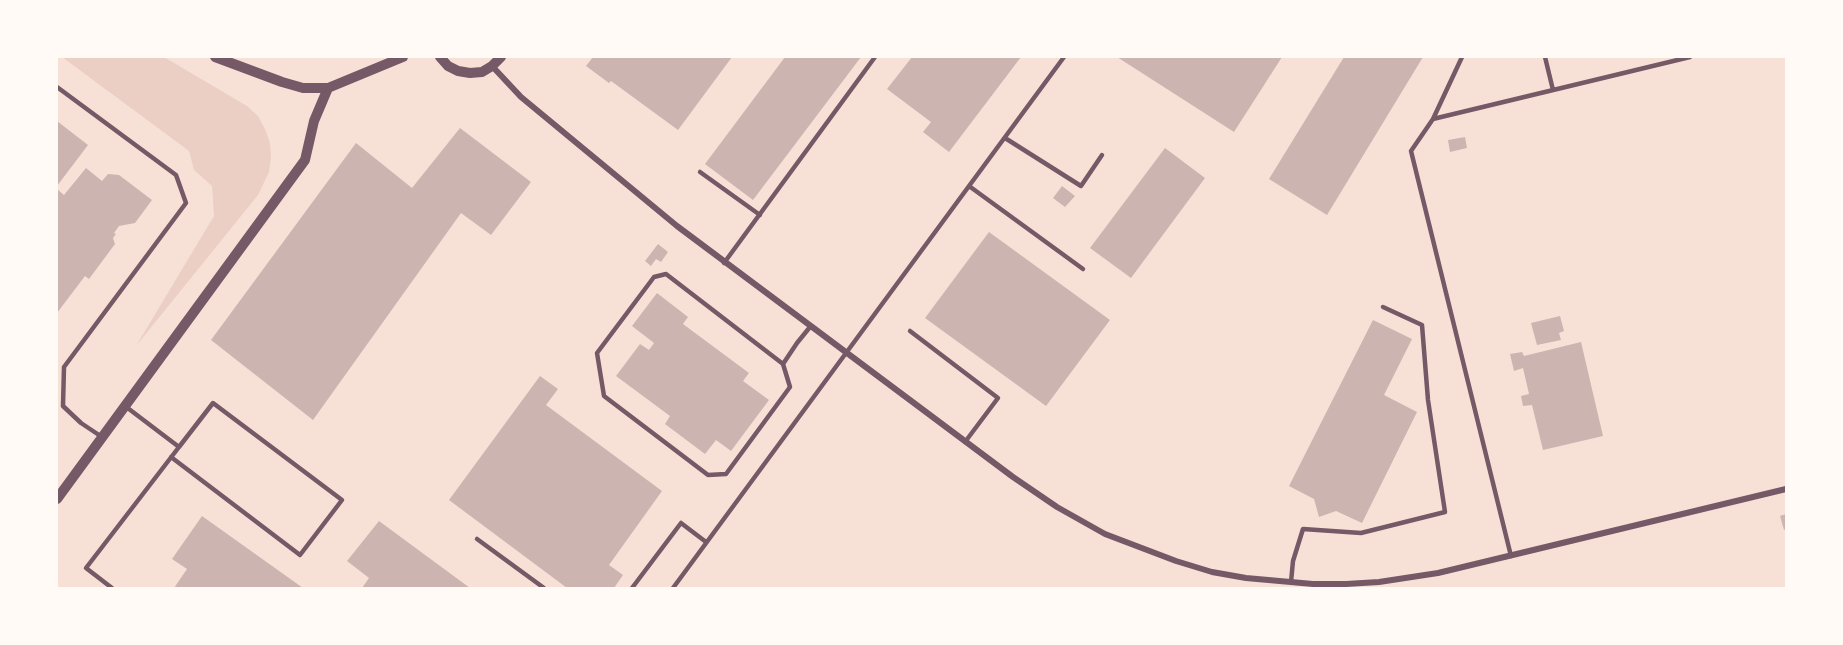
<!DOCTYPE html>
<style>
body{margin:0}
#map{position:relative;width:1843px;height:645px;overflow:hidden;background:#f7e1d7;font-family:"Sofia Sans Condensed",sans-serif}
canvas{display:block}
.frame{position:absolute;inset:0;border:58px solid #fffaf5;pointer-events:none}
</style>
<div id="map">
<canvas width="1843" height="645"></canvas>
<div class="frame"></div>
</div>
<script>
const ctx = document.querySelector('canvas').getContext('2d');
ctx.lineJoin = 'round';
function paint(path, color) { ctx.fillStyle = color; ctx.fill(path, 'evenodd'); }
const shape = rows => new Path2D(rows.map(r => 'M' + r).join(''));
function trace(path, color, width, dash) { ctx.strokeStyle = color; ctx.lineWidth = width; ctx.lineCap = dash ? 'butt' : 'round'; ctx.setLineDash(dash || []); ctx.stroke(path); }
paint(shape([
 [62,57,164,57,247,106,258,116,265,129,270,143,271,158,269,172,258,195,136,346,214,216,212,186,194,170,189,151]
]), '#ebcfc5');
paint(shape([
 [593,57,732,57,678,130,611,81,609,83,586,66],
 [785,57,861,57,753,200,705,164],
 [912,57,1021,57,949,152,923,132,931,122,887,89],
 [1117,57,1282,57,1234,132],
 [1344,57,1423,57,1327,215,1269,179],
 [57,121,88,145,57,186],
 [460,128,531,182,491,235,461,213,313,420,211,340,356,143,412,188],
 [1465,137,1467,148,1450,152,1448,140],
 [1165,148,1205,178,1131,278,1090,248],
 [86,168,102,181,108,174,119,175,152,200,135,223,119,226,114,233,116,234,113,238,115,244,89,279,85,276,57,313,57,189,64,195],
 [1062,186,1075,196,1065,207,1053,198],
 [989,232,1110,320,1046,406,925,318],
 [658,244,668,252,661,262,656,259,651,266,645,261],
 [657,293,688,317,683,324,749,373,743,381,769,400,731,451,716,440,705,454,665,424,670,416,616,376,640,344,649,350,654,343,632,326],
 [1560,316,1564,331,1559,333,1561,340,1537,345,1531,323],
 [1373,320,1412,339,1384,395,1417,412,1362,523,1336,511,1319,517,1314,499,1289,486],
 [1581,342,1603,436,1543,450,1532,405,1523,406,1521,396,1529,394,1523,368,1514,371,1510,354,1522,352,1524,356],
 [540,376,558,389,546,405,662,491,609,565,623,575,614,588,567,588,449,500],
 [1786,514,1786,529,1784,530,1780,516],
 [202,516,303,588,174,588,187,569,172,559],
 [379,521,470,588,362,588,369,578,347,561]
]), '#ccb4b1');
trace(shape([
 [1545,57,1553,90],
 [57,87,176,175,186,203,64,367,63,406,81,423,102,437],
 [1433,119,1462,57],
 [1005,138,1081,186,1102,155],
 [700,172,760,215],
 [969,186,1083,269],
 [724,263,875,57],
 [910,331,998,398,965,442],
 [783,364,790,387,726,474,708,475,604,396,597,353,654,277,666,274,783,364,797,343,810,327],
 [171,457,300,555,342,500,213,403,179,447],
 [477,539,544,588],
 [1511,556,1411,151,1433,119,1690,57],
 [1291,582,1293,561,1303,529,1361,533,1445,512,1428,400,1422,325,1383,307],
 [112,588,86,568,179,447,125,406],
 [632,588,681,523,706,542],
 [673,588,1064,57]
]), '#755966', 4.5);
trace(shape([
 [492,66,521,97,677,226,1013,477,1057,507,1105,534,1176,561,1212,572,1246,578,1313,584,1346,584,1379,582,1438,573,1786,489]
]), '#755966', 6);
trace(shape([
 [215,57,282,82,303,88,328,88,403,57],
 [440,57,448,66,458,71,470,73,482,72,492,66,501,57],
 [57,499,305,160,314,121,328,88]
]), '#755966', 10);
</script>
